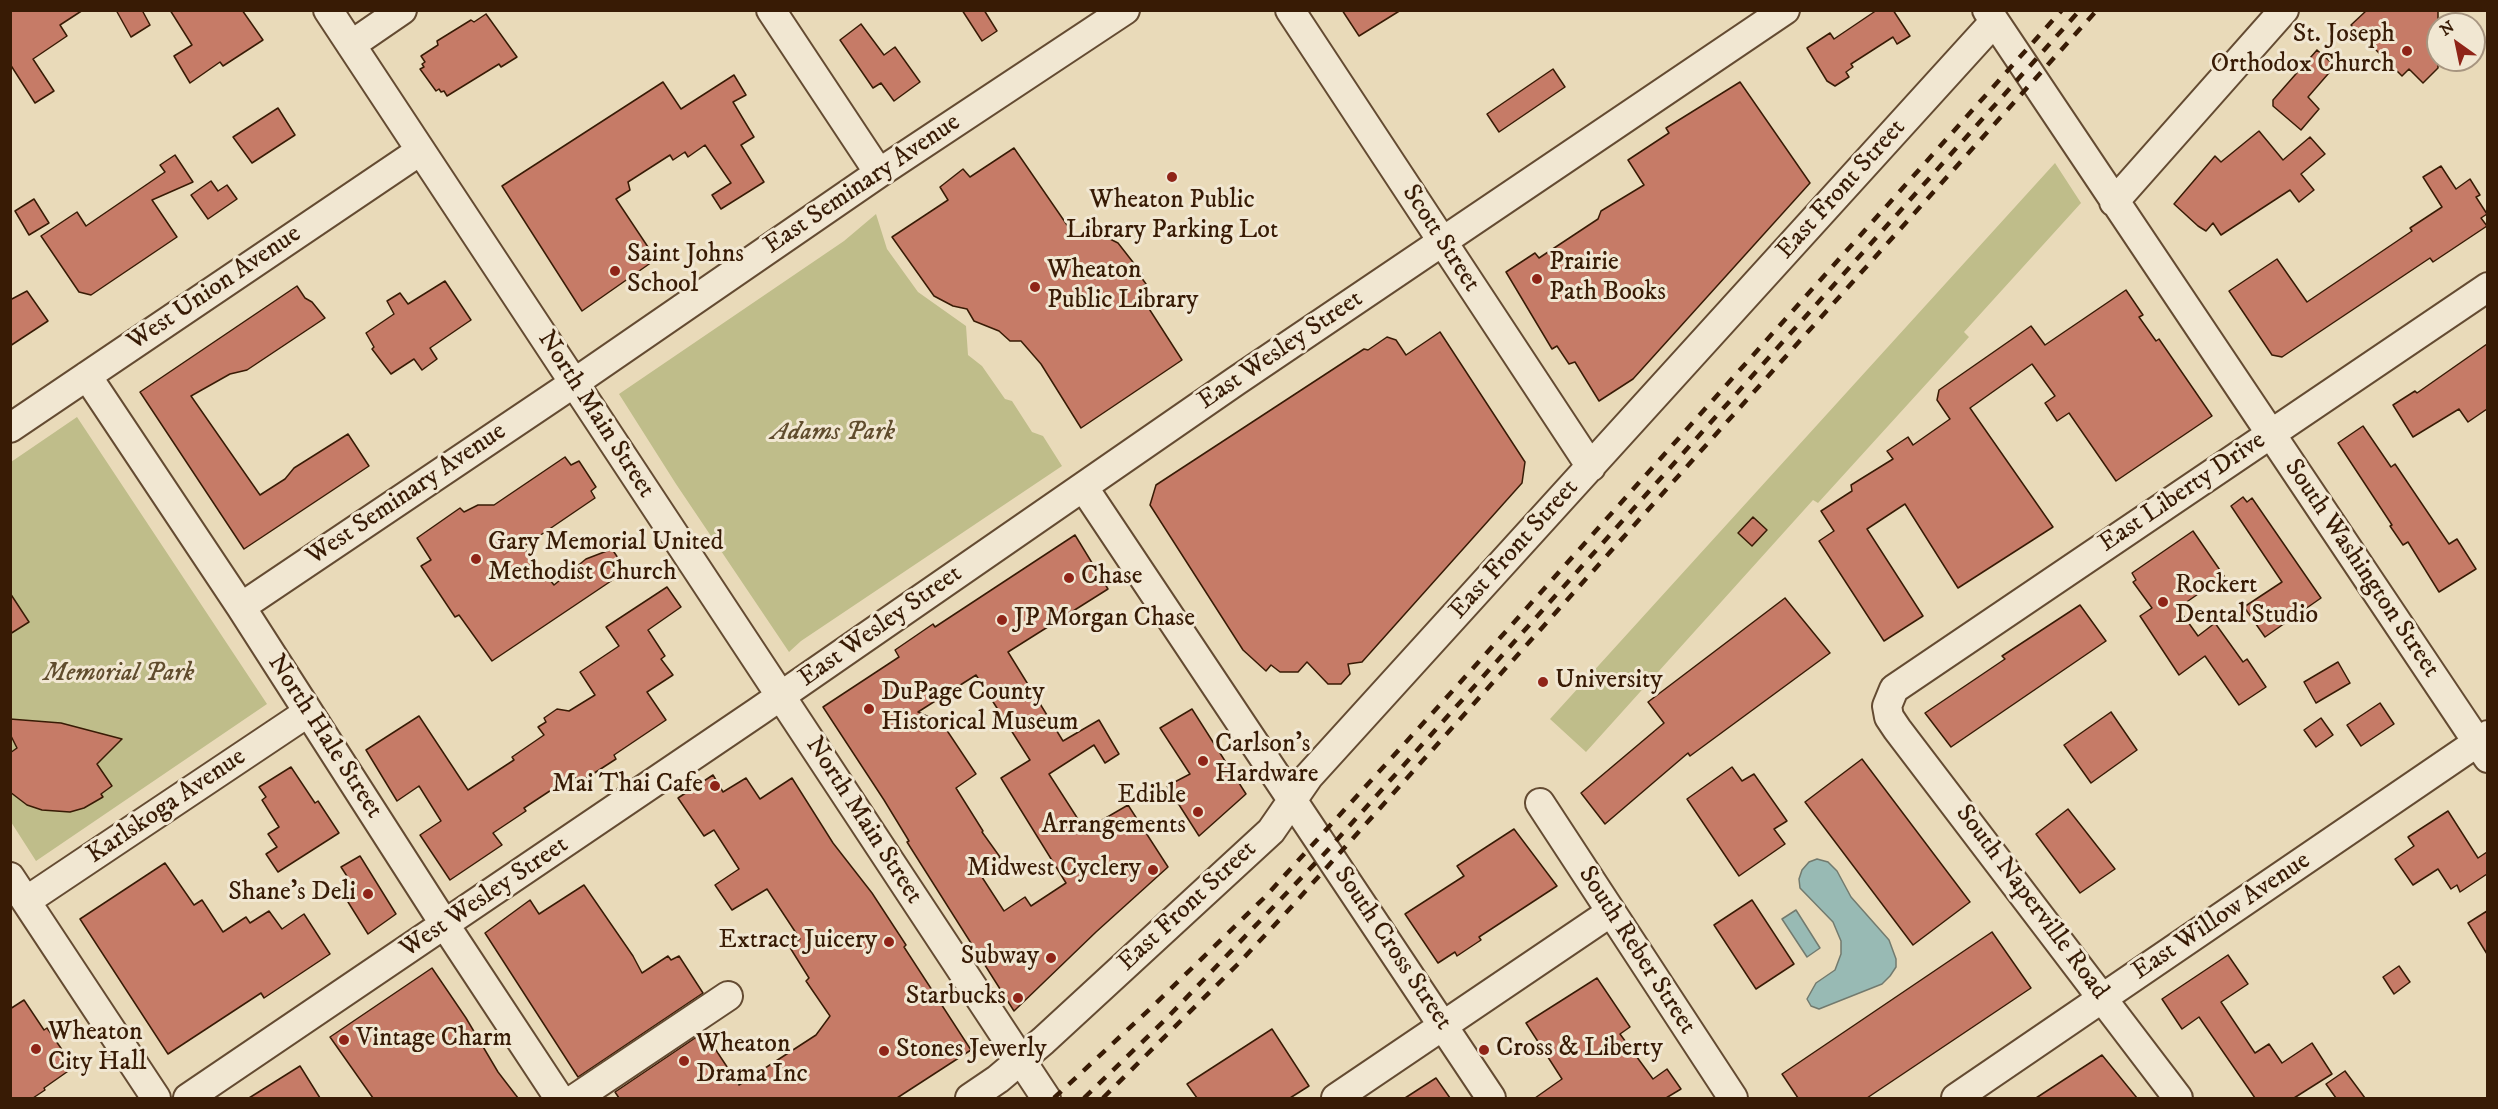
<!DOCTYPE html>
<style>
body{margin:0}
#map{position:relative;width:2498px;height:1109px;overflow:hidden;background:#e9dab9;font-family:"IM FELL DW Pica",serif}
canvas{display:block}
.frame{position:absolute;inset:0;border:12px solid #381b05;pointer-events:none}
.north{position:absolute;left:2426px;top:12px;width:60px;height:60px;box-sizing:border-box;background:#f1e7d2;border:2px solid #a79580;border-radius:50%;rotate:327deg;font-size:16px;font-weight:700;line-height:24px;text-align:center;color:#381b05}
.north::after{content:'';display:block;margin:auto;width:21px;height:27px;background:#8f2418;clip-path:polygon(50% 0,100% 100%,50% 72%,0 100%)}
</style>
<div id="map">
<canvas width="2498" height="1109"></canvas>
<div class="frame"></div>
<div class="north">N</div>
</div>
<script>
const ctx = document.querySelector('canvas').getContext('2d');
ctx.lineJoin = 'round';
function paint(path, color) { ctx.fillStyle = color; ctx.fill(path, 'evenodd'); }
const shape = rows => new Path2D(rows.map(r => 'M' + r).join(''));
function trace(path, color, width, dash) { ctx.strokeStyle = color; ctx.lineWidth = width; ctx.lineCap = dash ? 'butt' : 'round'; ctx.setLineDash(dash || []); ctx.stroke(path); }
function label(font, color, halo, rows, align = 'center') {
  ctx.font = font + ' "IM FELL DW Pica",serif'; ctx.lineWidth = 6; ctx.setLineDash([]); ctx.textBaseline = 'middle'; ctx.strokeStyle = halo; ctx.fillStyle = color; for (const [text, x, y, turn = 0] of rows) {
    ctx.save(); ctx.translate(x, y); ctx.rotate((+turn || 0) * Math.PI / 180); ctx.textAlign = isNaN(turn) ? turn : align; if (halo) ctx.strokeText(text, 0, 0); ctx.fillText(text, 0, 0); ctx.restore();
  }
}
paint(shape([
 [2055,163,2081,203,1964,332,1969,337,1818,503,1813,500,1586,752,1550,719],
 [876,214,887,249,918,292,966,326,968,355,982,366,1005,399,1012,401,1032,432,1043,436,1062,466,801,641,789,652,676,484,619,394,844,241],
 [77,417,267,704,36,861,11,822,11,462]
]), '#bfbd8a');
const water = shape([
 [1817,859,1828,862,1837,871,1851,897,1889,940,1896,959,1896,967,1890,976,1882,984,1819,1009,1811,1006,1807,999,1816,983,1835,970,1841,954,1841,941,1833,922,1800,888,1799,879,1802,870,1809,862,1817,859],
 [1796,910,1820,948,1807,957,1782,919,1796,910]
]);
paint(water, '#98bab4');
trace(water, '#727a6e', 1.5);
const building = shape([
 [10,10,83,10,60,25,67,36,33,59,54,91,35,103,10,64,10,10],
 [116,10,142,10,150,25,131,37,116,10],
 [170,10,242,10,263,40,223,66,220,62,190,83,174,56,192,45,170,10],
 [962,10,984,10,997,31,982,41,962,10],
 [1342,10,1401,10,1359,36,1342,10],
 [1877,10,1893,10,1910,36,1897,44,1893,37,1851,64,1853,67,1846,72,1849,77,1835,86,1827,81,1807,48,1830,33,1834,39,1877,10],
 [2367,10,2438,10,2438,68,2423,83,2409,69,2402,76,2351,25,2367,10],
 [486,14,517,57,501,67,499,64,447,96,444,91,441,92,439,89,436,91,420,69,424,67,422,64,425,62,421,56,438,45,437,41,471,20,474,22,486,14],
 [861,24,884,55,895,47,920,82,894,101,881,83,873,88,840,40,861,24],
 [2317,50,2335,66,2308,97,2319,109,2301,130,2273,106,2273,100,2317,50],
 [1553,69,1565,87,1499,132,1487,114,1553,69],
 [734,75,746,95,733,102,754,137,741,145,764,182,721,209,712,195,731,183,705,145,688,157,685,152,673,160,670,155,628,182,630,190,616,199,652,253,648,255,652,262,582,311,502,186,663,82,681,109,734,75],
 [1740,82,1810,183,1633,379,1599,401,1575,362,1569,364,1557,346,1552,349,1506,272,1535,253,1539,258,1598,219,1601,211,1644,185,1628,160,1669,133,1666,128,1740,82],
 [278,108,295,135,252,163,233,137,278,108],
 [2259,131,2283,160,2310,137,2325,154,2301,174,2314,190,2299,202,2290,190,2221,235,2213,223,2206,231,2198,226,2174,204,2215,156,2221,162,2259,131],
 [1014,148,1076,238,1092,233,1104,236,1118,243,1143,275,1141,277,1146,284,1137,290,1182,360,1081,428,1041,364,1021,341,1010,341,999,331,974,321,967,309,953,306,934,296,892,237,948,200,940,187,963,169,970,177,1014,148],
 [175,155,193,182,152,200,177,237,91,295,79,292,41,236,77,212,86,226,165,172,160,165,175,155],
 [2441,166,2456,189,2470,179,2480,195,2476,197,2487,214,2481,218,2487,226,2433,262,2430,258,2282,357,2272,355,2229,291,2277,259,2307,302,2412,231,2410,228,2442,207,2423,177,2441,166],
 [211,181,218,191,227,185,237,199,208,219,191,195,211,181],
 [34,199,49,223,29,235,15,211,34,199],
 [445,281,471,320,430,348,437,359,422,370,414,359,391,374,372,349,374,347,366,333,394,314,387,301,400,293,408,304,445,281],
 [297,286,305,298,312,302,325,318,247,370,230,374,191,396,260,495,285,479,294,468,348,434,369,466,244,549,140,392,297,286],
 [2126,290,2143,315,2139,317,2156,341,2159,339,2212,416,2116,481,2069,413,2057,421,2045,403,2055,396,2032,364,1970,408,2053,527,1958,588,1905,504,1867,529,1923,616,1884,641,1819,541,1834,531,1821,511,1852,491,1851,485,1893,459,1887,451,1908,437,1913,445,1950,419,1937,400,1939,390,2031,326,2045,345,2126,290],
 [27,291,48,321,10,346,10,300,27,291],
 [1440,332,1525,462,1522,483,1362,662,1348,664,1350,674,1341,684,1328,684,1307,662,1298,672,1280,672,1271,665,1266,671,1243,650,1150,505,1156,485,1364,349,1368,350,1387,337,1396,340,1406,355,1440,332],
 [2487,344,2487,409,2468,422,2459,409,2413,437,2393,405,2415,391,2417,393,2487,344],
 [2363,426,2391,467,2395,464,2449,544,2457,539,2476,569,2439,592,2408,542,2403,545,2390,526,2392,525,2338,443,2363,426],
 [565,457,571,465,579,461,596,487,591,491,595,498,523,547,554,585,586,559,612,549,620,561,616,565,620,575,492,661,459,615,455,617,421,566,431,560,417,538,460,508,464,512,478,505,494,505,565,457],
 [2243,497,2247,502,2252,498,2321,598,2265,637,2244,607,2282,582,2231,506,2243,497],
 [1753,517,1767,530,1752,546,1738,533,1753,517],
 [2193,531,2224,576,2178,608,2198,636,2215,623,2243,662,2247,659,2266,687,2239,705,2205,656,2179,675,2140,616,2152,608,2133,582,2136,580,2132,573,2193,531],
 [1075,535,1108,589,1008,652,1063,741,1099,720,1119,754,1105,763,1094,745,1049,774,1085,830,1128,805,1168,867,1096,932,1014,1011,907,842,909,841,884,800,823,707,899,657,895,650,933,624,935,627,1075,535],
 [976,675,1030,760,1001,778,1066,883,1031,906,1025,897,1004,911,978,871,1000,857,982,832,983,831,956,788,976,774,942,723,918,712,976,675],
 [667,587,681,607,648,630,665,656,661,659,673,675,647,692,666,720,614,755,616,759,579,783,574,775,524,808,526,811,493,833,502,845,450,880,420,835,441,821,419,786,397,801,366,750,419,716,468,790,514,760,512,757,544,735,538,727,546,722,544,718,557,709,569,711,595,695,580,672,619,646,606,627,667,587],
 [10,593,29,622,10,634,10,593],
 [1785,598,1830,653,1690,756,1688,753,1605,824,1581,793,1664,723,1648,702,1785,598],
 [2080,605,2106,641,1951,747,1925,713,2005,659,2002,656,2080,605],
 [2338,662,2350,683,2316,703,2304,682,2338,662],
 [2380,703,2394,724,2361,746,2347,725,2380,703],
 [1192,709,1246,794,1199,836,1167,786,1190,774,1160,728,1192,709],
 [2111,712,2137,750,2091,783,2064,745,2111,712],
 [2321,718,2333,735,2316,747,2304,730,2321,718],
 [10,719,61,723,122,739,97,764,112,786,101,794,103,797,84,808,70,812,42,810,27,805,10,792,10,753,17,748,10,734,10,719],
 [1862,759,1970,902,1913,945,1805,802,1862,759],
 [291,767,315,803,318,801,339,833,278,872,266,854,277,847,268,834,279,827,262,800,266,797,259,787,291,767],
 [1732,767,1742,781,1754,774,1787,821,1774,829,1785,844,1739,876,1687,799,1732,767],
 [713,775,723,792,746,778,760,799,792,778,833,843,872,893,906,945,904,947,971,1050,897,1098,619,1098,615,1092,704,1032,739,1085,816,1035,830,1016,806,981,809,978,789,946,800,939,767,889,732,910,715,885,739,869,714,830,704,836,678,798,713,775],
 [2068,809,2115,869,2080,893,2036,834,2068,809],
 [2448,811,2478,858,2487,852,2487,874,2460,892,2457,885,2451,889,2438,869,2413,885,2395,859,2414,846,2408,837,2448,811],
 [1514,829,1557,886,1479,937,1481,940,1457,956,1455,952,1438,963,1405,914,1464,876,1457,866,1514,829],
 [360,856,396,914,368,934,348,902,354,897,350,891,354,887,341,867,360,856],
 [165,863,194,905,202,900,223,932,246,917,250,923,269,911,282,929,304,914,330,954,264,998,261,993,168,1054,80,919,165,863],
 [584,885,633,956,642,973,668,956,671,960,679,956,703,993,578,1077,485,933,530,900,539,914,584,885],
 [1752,900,1794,964,1756,989,1714,925,1752,900],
 [2487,911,2487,954,2468,923,2487,911],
 [1992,932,2031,988,1867,1098,1798,1098,1782,1074,1992,932],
 [2228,955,2248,984,2221,1002,2255,1053,2269,1044,2282,1063,2312,1043,2332,1074,2294,1098,2255,1098,2199,1017,2182,1029,2162,999,2228,955],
 [2399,966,2410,982,2394,994,2383,977,2399,966],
 [432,968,466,1018,498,1072,518,1098,373,1098,330,1037,432,968],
 [1597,978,1630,1027,1620,1034,1653,1079,1667,1069,1681,1089,1666,1098,1535,1098,1562,1079,1526,1023,1597,978],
 [24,1000,44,1030,47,1028,74,1067,44,1088,45,1090,33,1098,10,1098,10,1009,24,1000],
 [1272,1029,1309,1086,1290,1098,1197,1098,1187,1084,1272,1029],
 [2102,1055,2137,1098,2036,1098,2102,1055],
 [300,1066,320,1098,249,1098,300,1066],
 [2345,1071,2365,1098,2336,1098,2326,1084,2345,1071],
 [1436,1078,1450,1098,1405,1098,1436,1078]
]);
paint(building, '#c67b67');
trace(building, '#381b05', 1.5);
const minor = shape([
 [328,10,1046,1098],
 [771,10,879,173],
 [1290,10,1591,467],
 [1987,10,2488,758],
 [351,45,402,10],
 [2114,202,2284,10],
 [87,376,241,607,445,925,559,1098],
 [10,428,420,151],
 [1084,488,1491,1098],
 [241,607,574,383,879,173,1125,10],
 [1540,803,1733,1098],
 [10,877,156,1098],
 [26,901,307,713],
 [188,1098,759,711,1236,381,1785,10],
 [576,1098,728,996],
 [970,1098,998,1079,1043,1041,1271,831,1309,776,1994,22],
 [1336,1098,1611,912],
 [1956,1098,2488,735],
 [2178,1098,1897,729,1889,717,1887,706,1894,689,2488,287]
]);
trace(minor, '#644b32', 32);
trace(minor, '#f1e7d2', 28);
trace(shape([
 [1054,1098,1152,1007,1265,897,1457,686,2062,10],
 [1084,1098,1165,1020,1326,852,2080,10],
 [1103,1098,1237,965,1284,915,2097,10]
]), '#381b05', 4.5, [10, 10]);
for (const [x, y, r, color] of [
 [2407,51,6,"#8f2418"],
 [1172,177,6,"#8f2418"],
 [615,271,6,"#8f2418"],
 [1537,279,6,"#8f2418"],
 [1035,287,6,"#8f2418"],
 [476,559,6,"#8f2418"],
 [1069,578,6,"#8f2418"],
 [2163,602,6,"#8f2418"],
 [1002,620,6,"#8f2418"],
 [1543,682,6,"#8f2418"],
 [869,709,6,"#8f2418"],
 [1203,761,6,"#8f2418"],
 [715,786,6,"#8f2418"],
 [1198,812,6,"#8f2418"],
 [1153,870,6,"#8f2418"],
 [368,894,6,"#8f2418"],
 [889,942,6,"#8f2418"],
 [1051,958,6,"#8f2418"],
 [1018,998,6,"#8f2418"],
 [344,1040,6,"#8f2418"],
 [36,1049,6,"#8f2418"],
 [1484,1050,6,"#8f2418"],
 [884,1051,6,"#8f2418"],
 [684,1061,6,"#8f2418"]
]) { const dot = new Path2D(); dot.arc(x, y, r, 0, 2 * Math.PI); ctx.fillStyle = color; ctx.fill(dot); trace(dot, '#f1e7d2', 2); }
label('26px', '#381b05', '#f1e7d2', [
 ["St. Joseph",2395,36,"right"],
 ["Orthodox Church",2395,66,"right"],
 ["Wheaton Public",1172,202,"center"],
 ["Library Parking Lot",1172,232,"center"],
 ["Saint Johns",627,256],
 ["School",627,286],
 ["Prairie",1549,264],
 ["Path Books",1549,294],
 ["Wheaton",1047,272],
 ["Public Library",1047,302],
 ["Gary Memorial United",488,544],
 ["Methodist Church",488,574],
 ["Chase",1081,578],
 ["Rockert",2175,587],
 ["Dental Studio",2175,617],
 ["JP Morgan Chase",1014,620],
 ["University",1555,682],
 ["DuPage County",881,694],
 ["Historical Museum",881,724],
 ["Carlson's",1215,746],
 ["Hardware",1215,776],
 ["Mai Thai Cafe",703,786,"right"],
 ["Edible",1186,797,"right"],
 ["Arrangements",1186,827,"right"],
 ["Midwest Cyclery",1141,870,"right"],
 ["Shane's Deli",356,894,"right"],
 ["Extract Juicery",877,942,"right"],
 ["Subway",1039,958,"right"],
 ["Starbucks",1006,998,"right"],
 ["Wheaton",48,1034],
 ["City Hall",48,1064],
 ["Vintage Charm",356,1040],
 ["Wheaton",696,1046],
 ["Drama Inc",696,1076],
 ["Cross & Liberty",1496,1050],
 ["Stones Jewerly",896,1051]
], 'left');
label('26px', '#381b05', '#f1e7d2', [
 ["East Seminary Avenue",863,185,-34],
 ["East Front Street",1842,190,-48],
 ["Scott Street",1440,239,57],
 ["West Union Avenue",215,289,-34],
 ["East Wesley Street",1281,351,-34],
 ["North Main Street",595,415,57],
 ["East Liberty Drive",2183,493,-34],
 ["West Seminary Avenue",407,495,-34],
 ["East Front Street",1515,550,-48],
 ["South Washington Street",2361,569,56],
 ["East Wesley Street",881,627,-35],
 ["North Hale Street",324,737,57],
 ["Karlskoga Avenue",167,807,-34],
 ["North Main Street",863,821,57],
 ["West Wesley Street",485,898,-34],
 ["South Naperville Road",2031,903,53],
 ["East Front Street",1188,907,-43],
 ["East Willow Avenue",2222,917,-34],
 ["South Cross Street",1392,949,56],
 ["South Reber Street",1636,951,57]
]);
label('italic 26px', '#604c2d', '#f1e7d2', [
 ["Adams Park",833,434],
 ["Memorial Park",119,675]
]);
</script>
